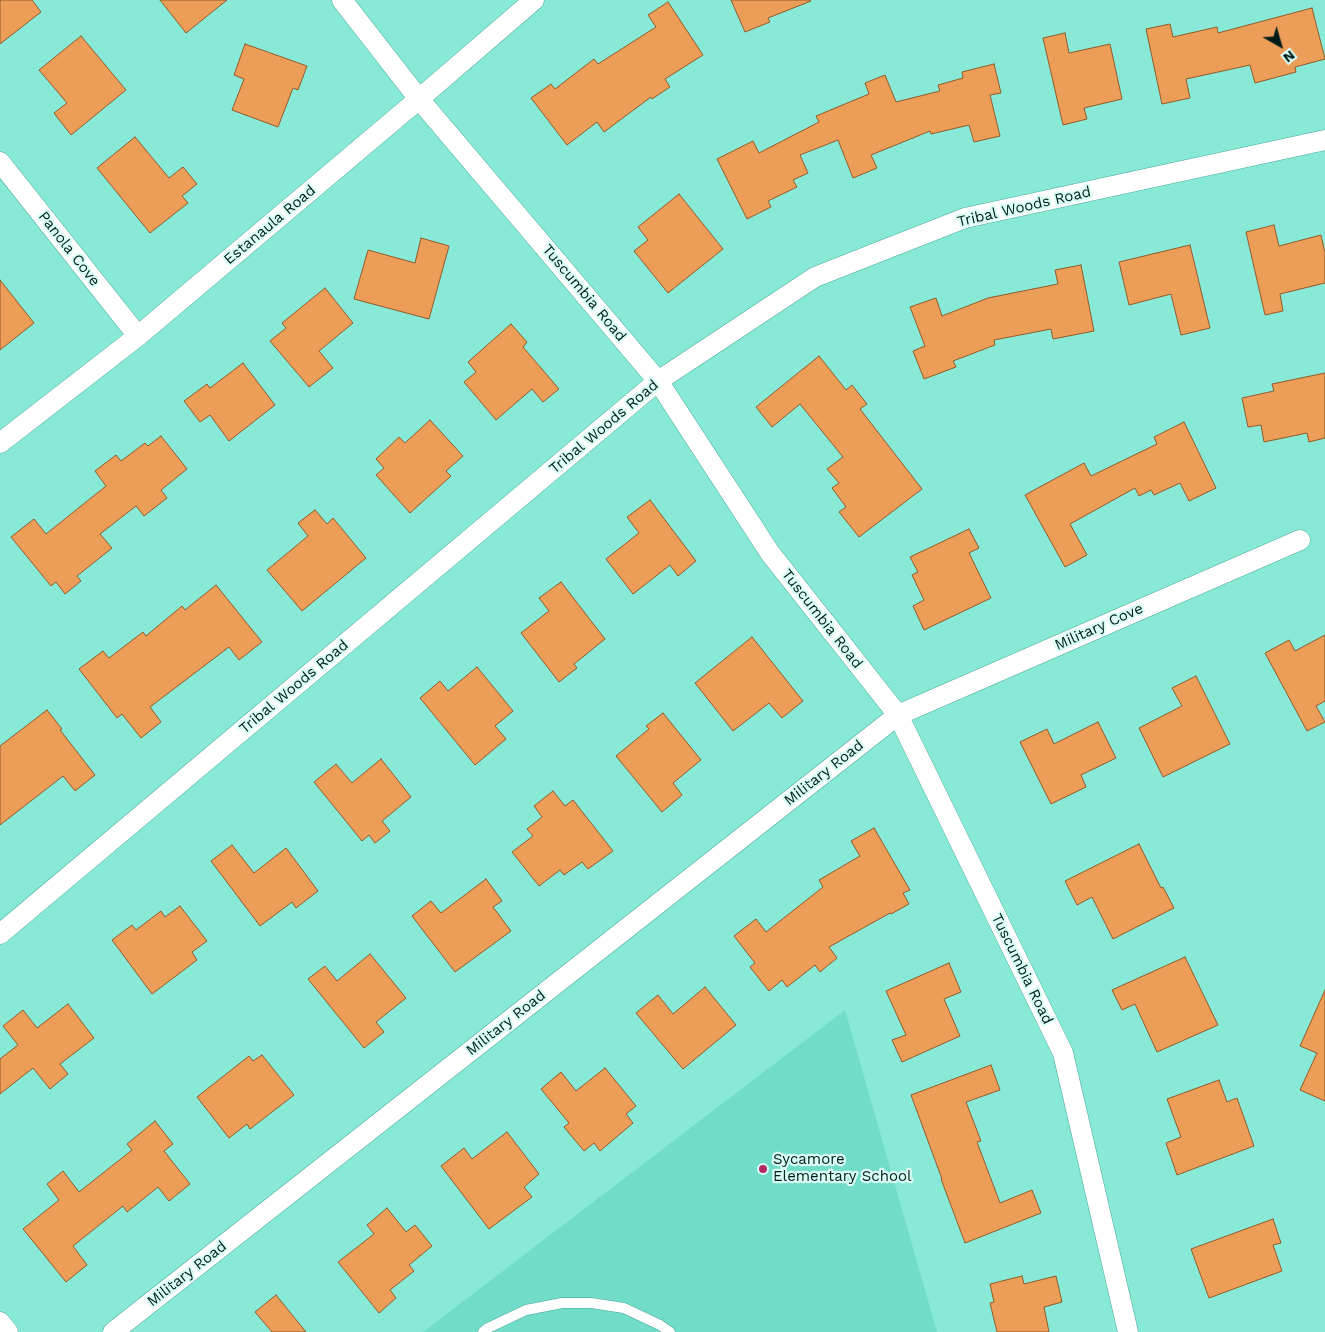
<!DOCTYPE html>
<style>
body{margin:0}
#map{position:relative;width:1325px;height:1332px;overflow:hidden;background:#88e9d6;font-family:"Work Sans",sans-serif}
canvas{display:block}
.north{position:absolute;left:1255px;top:20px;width:50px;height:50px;-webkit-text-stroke:4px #dafef5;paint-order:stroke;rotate:142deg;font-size:14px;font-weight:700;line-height:20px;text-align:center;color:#001e19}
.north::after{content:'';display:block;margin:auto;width:18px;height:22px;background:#001e19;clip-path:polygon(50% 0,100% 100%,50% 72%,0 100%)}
</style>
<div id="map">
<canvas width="1325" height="1332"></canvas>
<div class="north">N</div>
</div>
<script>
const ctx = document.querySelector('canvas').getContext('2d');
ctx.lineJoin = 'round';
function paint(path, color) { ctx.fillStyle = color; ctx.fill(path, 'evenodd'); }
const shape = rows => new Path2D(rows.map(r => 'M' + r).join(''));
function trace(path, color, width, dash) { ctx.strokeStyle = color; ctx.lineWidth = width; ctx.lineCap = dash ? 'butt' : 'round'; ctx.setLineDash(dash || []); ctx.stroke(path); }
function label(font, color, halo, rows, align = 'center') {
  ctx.font = font + ' "Work Sans",sans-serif'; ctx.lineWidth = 4.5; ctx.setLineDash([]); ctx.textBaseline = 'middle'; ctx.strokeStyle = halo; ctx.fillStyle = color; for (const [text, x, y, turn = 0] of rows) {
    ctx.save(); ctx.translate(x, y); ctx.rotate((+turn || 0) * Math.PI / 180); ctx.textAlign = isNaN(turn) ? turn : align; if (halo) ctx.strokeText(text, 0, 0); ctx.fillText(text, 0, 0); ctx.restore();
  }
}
paint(shape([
 [845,1010,937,1332,423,1332]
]), '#71dcc8');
const building = shape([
 [0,0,32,0,41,12,0,44,0,0],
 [160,0,227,0,186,33,160,0],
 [731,0,810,0,811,1,768,18,770,22,745,32,731,0],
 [668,2,703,55,665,79,670,87,652,99,651,97,604,132,597,122,567,145,531,98,551,84,555,89,594,59,598,64,656,27,648,15,668,2],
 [1312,8,1325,59,1295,67,1296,72,1255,83,1250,65,1186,79,1190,98,1162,104,1146,29,1170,24,1173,37,1217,27,1218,33,1312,8],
 [1065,33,1069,53,1110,44,1122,99,1084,108,1087,119,1063,125,1043,38,1065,33],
 [81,36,126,90,71,135,54,113,67,103,39,70,81,36],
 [245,44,307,66,298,90,293,88,278,127,232,110,244,79,234,75,245,44],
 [994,64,1001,93,990,95,1000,136,974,142,969,125,931,134,930,131,871,155,877,168,853,178,838,140,800,155,808,173,793,180,797,187,768,201,771,207,747,219,717,159,753,141,759,153,819,122,816,116,869,94,865,83,885,75,896,102,940,91,938,85,963,78,962,72,994,64],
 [135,137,169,178,183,167,197,184,182,196,188,203,150,233,97,168,135,137],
 [679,194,723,249,668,293,634,251,648,240,638,227,679,194],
 [1274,225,1279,246,1321,235,1325,253,1325,283,1280,294,1283,311,1265,315,1246,232,1274,225],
 [421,238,449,246,429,319,354,299,368,250,415,263,421,238],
 [1190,245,1210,328,1181,335,1171,294,1129,305,1119,262,1190,245],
 [1081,265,1094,331,1053,339,1051,329,994,340,995,345,953,361,956,367,924,379,913,351,925,346,910,307,936,298,942,316,988,298,1058,284,1055,270,1081,265],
 [0,280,34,323,0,350,0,280],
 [325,288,353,323,319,351,333,368,309,387,270,341,286,328,282,323,325,288],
 [511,324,527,342,523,347,559,389,543,402,532,389,496,420,464,382,476,372,468,362,511,324],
 [819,356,846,390,852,385,867,404,860,409,922,489,859,537,839,512,846,507,832,488,839,483,827,469,843,457,800,404,772,427,756,407,819,356],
 [243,363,275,405,229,441,210,415,200,422,184,401,207,384,210,388,243,363],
 [1325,373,1325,438,1309,442,1307,433,1264,442,1261,425,1248,427,1242,398,1274,391,1272,384,1325,373],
 [430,420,463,456,446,471,451,476,410,513,376,475,384,468,376,459,399,437,405,443,430,420],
 [1184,422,1216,488,1189,501,1180,483,1154,495,1151,490,1139,496,1135,488,1070,524,1087,555,1065,567,1025,495,1084,463,1091,476,1157,444,1154,437,1184,422],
 [161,436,187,469,161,490,167,498,144,516,136,506,100,534,112,548,77,576,81,581,65,594,56,582,51,586,11,537,34,519,46,534,106,486,95,471,116,455,121,461,145,443,148,446,161,436],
 [650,500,696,561,678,576,670,565,633,594,606,559,639,533,627,517,650,500],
 [315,510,327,524,333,518,366,558,302,611,267,570,308,536,298,523,315,510],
 [969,529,979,548,969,553,991,598,924,630,913,606,924,600,912,575,918,572,910,557,969,529],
 [561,582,605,639,574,664,577,668,559,682,521,633,549,611,539,598,561,582],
 [216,585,262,642,239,660,229,647,150,707,161,722,141,738,122,714,117,718,79,669,103,651,109,658,143,632,146,636,182,606,185,610,216,585],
 [1325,635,1325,701,1316,706,1325,722,1307,731,1265,653,1289,640,1295,651,1325,635],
 [752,637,803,701,782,718,769,703,733,731,695,683,752,637],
 [477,667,513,711,495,726,506,739,475,765,420,698,440,681,448,691,477,667],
 [1196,676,1230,744,1163,777,1139,728,1182,706,1172,688,1196,676],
 [47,710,62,729,60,730,95,775,75,791,63,776,0,825,0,746,47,710],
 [663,713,701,760,673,783,682,795,662,812,616,756,649,729,646,726,663,713],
 [1098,722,1116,758,1081,775,1086,787,1051,804,1020,742,1047,729,1054,744,1098,722],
 [381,759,411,797,382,821,390,831,375,843,369,835,362,841,314,782,336,764,352,783,381,759],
 [553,791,565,806,573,800,613,851,588,869,582,862,564,875,560,870,539,886,512,852,533,836,527,829,542,817,534,806,553,791],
 [874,828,910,890,903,893,909,904,891,914,890,913,829,947,837,958,820,972,815,965,787,987,782,980,769,991,750,967,755,963,734,936,756,919,766,932,823,887,819,880,860,856,851,841,874,828],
 [1139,844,1161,888,1163,887,1174,908,1113,939,1092,897,1077,905,1065,881,1139,844],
 [232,845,254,873,286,848,318,891,296,908,292,902,260,926,211,861,232,845],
 [486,879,502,901,493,907,511,931,455,972,412,916,431,901,441,913,486,879],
 [180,906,207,941,192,952,197,960,152,994,112,940,132,925,136,930,161,911,165,917,180,906],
 [370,954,406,998,376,1022,384,1032,364,1048,308,979,325,966,337,981,370,954],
 [1185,957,1218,1025,1157,1052,1135,1004,1122,1010,1112,990,1185,957],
 [949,963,961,992,944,999,960,1036,902,1062,892,1040,906,1035,886,991,949,963],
 [705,987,736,1025,683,1069,636,1013,658,995,673,1014,705,987],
 [1325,990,1325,1101,1300,1090,1317,1053,1300,1046,1325,990],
 [68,1004,94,1038,60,1064,68,1074,50,1089,33,1068,0,1094,0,1059,18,1045,3,1026,23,1010,37,1028,68,1004],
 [262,1055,294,1095,250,1129,247,1124,229,1138,197,1097,249,1056,253,1061,262,1055],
 [991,1065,1000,1090,966,1102,981,1141,977,1142,1000,1203,1032,1190,1041,1213,965,1243,941,1179,942,1179,911,1095,991,1065],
 [605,1068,636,1106,626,1114,633,1123,600,1151,594,1143,584,1151,564,1127,569,1123,541,1089,561,1072,576,1091,605,1068],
 [1219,1080,1227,1102,1237,1098,1254,1146,1177,1175,1166,1143,1181,1137,1167,1099,1219,1080],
 [155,1121,173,1144,164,1151,190,1184,169,1201,158,1187,127,1212,123,1206,73,1246,87,1265,66,1282,23,1229,59,1200,47,1184,63,1171,79,1192,132,1150,127,1144,155,1121],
 [507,1132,539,1174,524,1187,532,1197,489,1229,441,1166,464,1148,472,1159,507,1132],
 [387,1208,406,1232,415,1225,432,1246,409,1265,414,1271,390,1290,396,1298,379,1313,338,1262,374,1234,367,1225,387,1208],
 [1273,1219,1281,1243,1273,1245,1282,1271,1209,1298,1191,1249,1273,1219],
 [1022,1276,1024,1284,1056,1276,1062,1302,1044,1307,1049,1332,997,1332,990,1303,994,1302,990,1284,1022,1276],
 [276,1295,306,1332,272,1332,255,1312,276,1295]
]);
paint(building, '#ec9d57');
trace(building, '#925b2a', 1);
const lane = shape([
 [483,1332,488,1328,526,1310,562,1303,591,1303,624,1308,660,1325,670,1332]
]);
const street = shape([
 [342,0,419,99,658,381,770,553,898,715,1063,1053,1128,1332],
 [0,162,138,336],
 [0,443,138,336,419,99,534,0],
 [0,934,658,381,815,277,965,218,1325,140],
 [0,1322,8,1332],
 [113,1332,898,715,1300,540]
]);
trace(lane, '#47a999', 11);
trace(street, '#47a999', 21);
trace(lane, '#fff', 10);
trace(street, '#fff', 20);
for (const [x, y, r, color] of [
 [763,1169,5,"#b32863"]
]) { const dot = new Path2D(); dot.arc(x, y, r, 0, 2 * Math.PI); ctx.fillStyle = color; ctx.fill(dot); trace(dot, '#dafef5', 2); }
label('15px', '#001e19', '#dafef5', [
 ["Tribal Woods Road",1024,207,-13],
 ["Estanaula Road",270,225,-40],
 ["Panola Cove",69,249,52],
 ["Tuscumbia Road",584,293,50],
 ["Tribal Woods Road",604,427,-40],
 ["Tuscumbia Road",822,619,52],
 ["Military Cove",1099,627,-24],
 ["Tribal Woods Road",294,687,-40],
 ["Military Road",824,773,-38],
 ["Tuscumbia Road",1022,969,64],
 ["Military Road",506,1023,-38],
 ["Military Road",187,1274,-38]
]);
label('15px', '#001e19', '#dafef5', [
 ["Sycamore",773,1160],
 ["Elementary School",773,1177]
], 'left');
</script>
